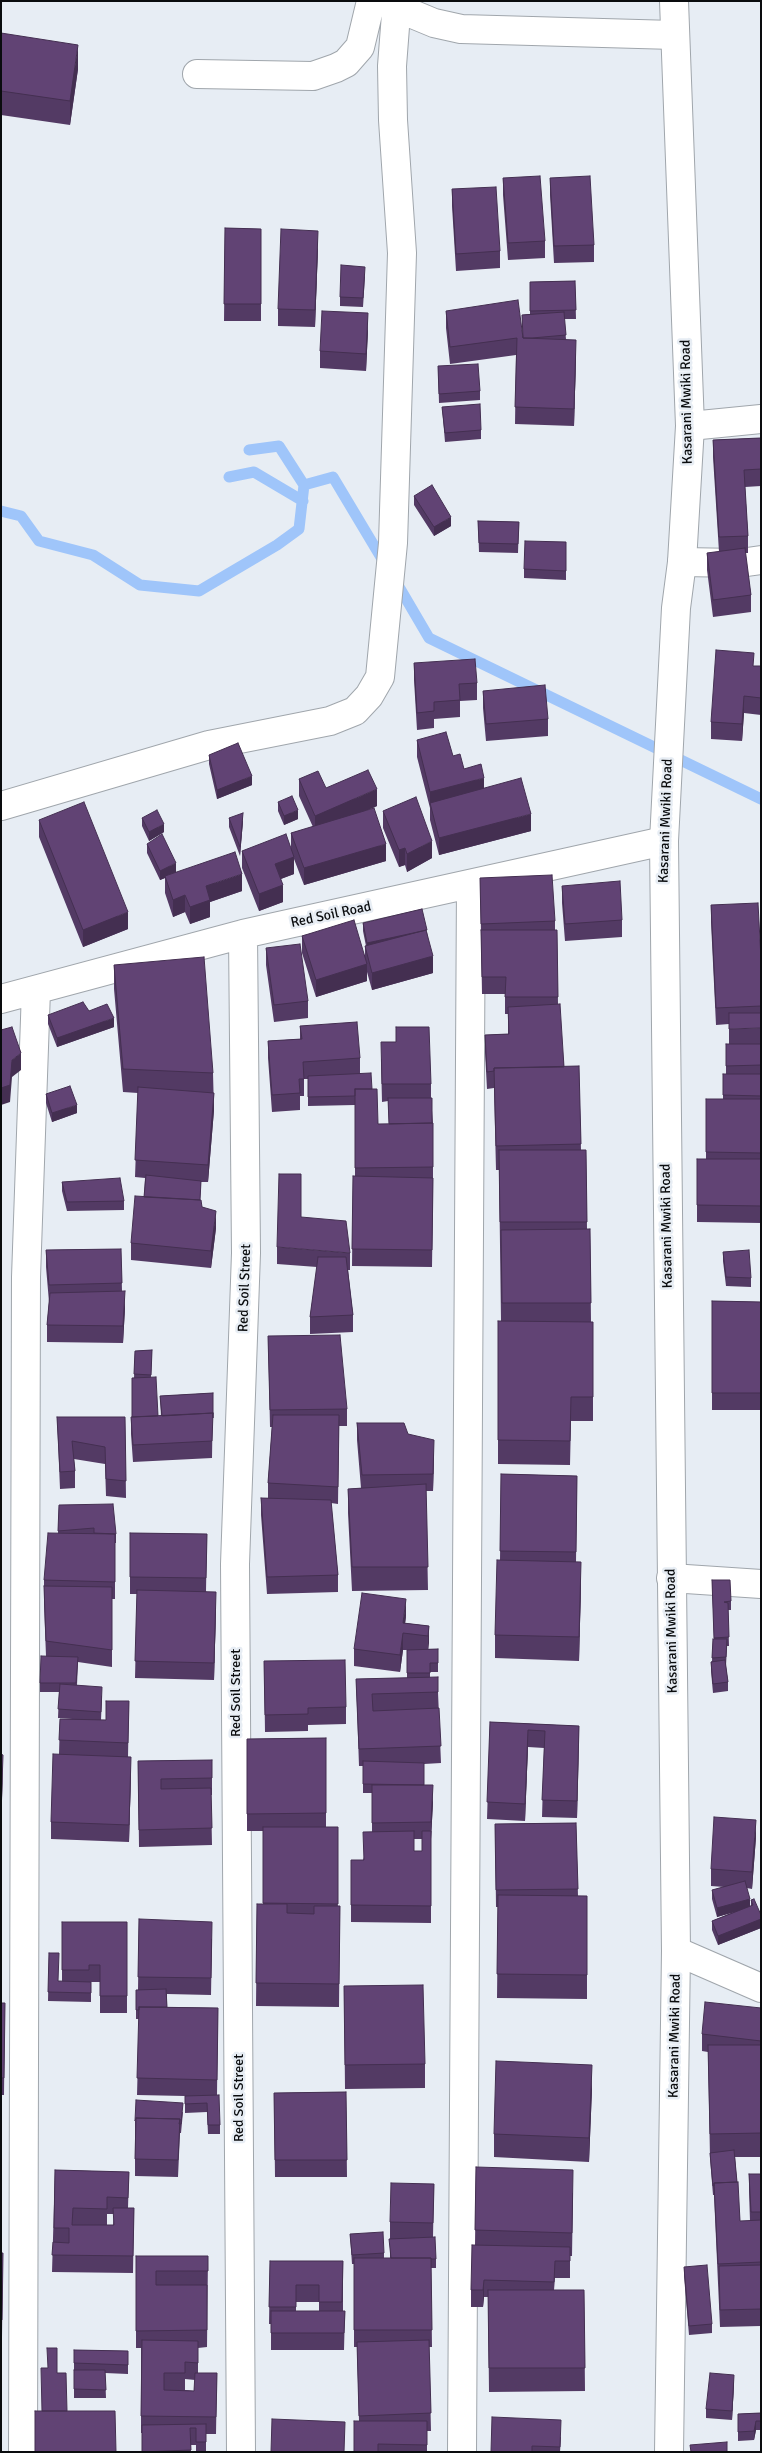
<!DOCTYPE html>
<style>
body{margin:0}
#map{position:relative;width:762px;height:2453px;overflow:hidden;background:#e7edf4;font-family:Signika,sans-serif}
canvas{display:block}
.frame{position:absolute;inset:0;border:2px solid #0a0c0e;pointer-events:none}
</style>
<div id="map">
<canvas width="762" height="2453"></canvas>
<div class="frame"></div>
</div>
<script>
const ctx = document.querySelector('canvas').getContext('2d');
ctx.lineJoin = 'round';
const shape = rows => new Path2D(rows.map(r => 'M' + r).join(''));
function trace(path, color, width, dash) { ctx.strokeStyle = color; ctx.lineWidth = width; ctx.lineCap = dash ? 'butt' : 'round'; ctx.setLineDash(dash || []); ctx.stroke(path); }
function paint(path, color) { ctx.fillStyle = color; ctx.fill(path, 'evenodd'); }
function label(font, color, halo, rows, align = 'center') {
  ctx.font = font + ' Signika,sans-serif'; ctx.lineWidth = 5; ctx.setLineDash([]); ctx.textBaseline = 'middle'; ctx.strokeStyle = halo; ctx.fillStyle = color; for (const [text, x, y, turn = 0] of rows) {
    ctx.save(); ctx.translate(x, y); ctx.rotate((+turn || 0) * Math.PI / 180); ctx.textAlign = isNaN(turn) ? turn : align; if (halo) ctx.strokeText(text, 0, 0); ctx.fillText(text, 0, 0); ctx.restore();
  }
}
trace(shape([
 [249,450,279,446,304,485],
 [229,477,254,472,303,501],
 [1,511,21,516,39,541,93,555,140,585,199,591,277,545,299,529,304,485,333,477,385,564],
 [395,580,429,638,761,799]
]), '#9fc5fa', 11);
const minor = shape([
 [381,1,434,23,461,29,674,35],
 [197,74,313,76,336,68,346,63,360,47,371,1],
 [690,426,761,419],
 [682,562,740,563,761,560],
 [1,806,209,745,330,721,355,711,369,696,380,677,393,543,402,253,393,120,392,66,397,1],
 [1,999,243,934,664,841],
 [671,1578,761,1584],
 [676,1951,761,1988],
 [23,2452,26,1277,36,990],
 [241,2452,235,1564,246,1253,243,934],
 [462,2452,471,884]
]);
const major = shape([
 [669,2452,676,1951,664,841,676,608,682,562,690,426,674,1]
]);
trace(minor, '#a0a6ac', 30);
trace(major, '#a0a6ac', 30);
trace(minor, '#fff', 28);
trace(major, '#fff', 28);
paint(shape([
 [1,33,78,69,70,125,1,115],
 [503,178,545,241,545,258,508,260,503,195],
 [550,178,594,245,594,262,554,263,550,195],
 [452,189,500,251,500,268,456,271,452,206],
 [225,228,261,229,261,321,224,321],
 [318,248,315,327,278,326,278,309],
 [365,276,363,307,340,306,340,297],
 [575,281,576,319,564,319,566,339,576,357,574,426,515,424,516,355,450,364,446,328,446,311,523,336,522,315,530,314,530,282],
 [368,330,366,371,320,368,320,351],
 [438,366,480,391,480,400,439,403],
 [442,407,481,430,481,439,445,442],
 [761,438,761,486,745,487,748,536,748,553,745,553,751,595,751,612,713,617,707,570,707,553,719,552,713,457,713,440],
 [414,496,451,526,434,536,414,505],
 [478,521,519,522,518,553,479,552],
 [566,542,566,580,524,578,524,569],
 [414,663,477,683,477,700,460,701,460,717,434,719,434,728,417,730,414,680],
 [754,666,761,666,761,715,744,713,742,741,711,739,711,722],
 [483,691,548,719,548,736,486,741,483,708],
 [417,740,453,756,464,769,484,788,531,831,439,855,430,820,430,808,417,757],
 [209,755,252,785,217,799,209,764],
 [299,779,377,806,365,811,386,861,304,885,294,859,294,874,281,879,283,902,259,911,242,868,242,851,291,848,291,833,313,827,299,796],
 [278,802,298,819,284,825,278,811],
 [383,811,432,858,407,872,405,865,399,867,383,828],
 [142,818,164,832,149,841,142,826],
 [229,818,243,821,240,856,229,827],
 [39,820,128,929,83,947,39,837],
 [147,844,176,872,242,891,210,902,210,917,190,924,185,912,173,917,165,893,165,878,160,880,147,853],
 [480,878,555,921,555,930,557,930,558,1004,564,1067,579,1066,581,1150,586,1150,587,1229,590,1229,591,1322,593,1322,593,1421,571,1421,570,1465,498,1464,498,1321,501,1321,499,1170,496,1170,494,1088,487,1089,485,1052,485,1035,508,1034,508,1014,505,1014,505,994,482,994],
 [562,886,622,920,622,937,565,941,562,903],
 [711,905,761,959,761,1028,729,1024,716,1025,711,922],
 [363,923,427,932,433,973,372,990,367,972,367,981,316,997,302,953,302,936,365,956,365,946,366,946,363,931],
 [266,948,308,1001,308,1018,274,1022,266,965],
 [114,965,213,1073,214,1110,208,1182,201,1182,200,1200,202,1207,216,1228,211,1268,131,1260,131,1243,144,1197,145,1178,135,1177,138,1093,123,1092,114,989],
 [89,1011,114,1027,57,1047,48,1024,48,1015],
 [300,1026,360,1058,360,1074,372,1089,378,1124,389,1124,388,1101,382,1102,381,1059,431,1084,431,1098,433,1123,433,1195,432,1267,352,1266,353,1176,355,1176,355,1105,308,1106,308,1079,304,1079,304,1096,300,1096,300,1110,272,1112,268,1058,268,1041,300,1039],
 [761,1028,761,1223,697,1222,697,1159,706,1159,706,1099,723,1099,723,1074,726,1074,726,1044,729,1044,729,1029],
 [46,1094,77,1113,52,1122,46,1103],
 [62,1182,124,1201,124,1210,67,1211,62,1191],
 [277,1247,350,1253,350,1270,348,1270,353,1315,353,1332,310,1334,310,1317,317,1267,277,1264],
 [121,1249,122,1291,125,1308,123,1343,47,1342,47,1325,49,1302,46,1267,46,1250],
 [723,1252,751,1278,751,1287,726,1286,723,1261],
 [712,1301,761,1302,761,1410,712,1410],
 [268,1336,347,1409,347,1426,339,1426,338,1504,331,1503,338,1575,338,1592,267,1594,261,1515,261,1498,268,1498,268,1483,272,1427,270,1427],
 [152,1350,151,1377,158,1416,161,1416,160,1396,213,1393,212,1458,133,1462,131,1434,131,1417,132,1417,134,1378,135,1351],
 [57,1417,125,1417,126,1498,106,1496,105,1464,74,1459,75,1471,75,1488,60,1489],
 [357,1423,408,1434,434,1457,433,1491,426,1491,428,1590,352,1591,348,1513,348,1489,361,1488,357,1440],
 [501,1474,577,1476,576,1562,581,1586,579,1661,495,1658,495,1635,500,1560],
 [59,1505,116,1534,116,1543,115,1543,115,1599,112,1599,112,1667,78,1662,77,1685,102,1696,101,1720,106,1720,129,1701,128,1757,131,1774,129,1842,51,1839,51,1822,59,1754,60,1719,72,1719,58,1718,59,1692,40,1692,40,1683,46,1656,44,1604,44,1580,58,1533],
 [130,1533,207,1534,206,1591,216,1609,214,1680,135,1678,137,1594,130,1594],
 [712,1580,731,1601,731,1610,728,1610,729,1646,727,1646,726,1666,728,1682,728,1691,713,1693,711,1671,711,1662,712,1661,713,1639,714,1639],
 [406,1616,405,1623,429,1626,428,1649,438,1649,438,1672,430,1672,430,1677,438,1692,441,1763,424,1764,424,1785,433,1802,431,1839,431,1923,351,1922,351,1860,363,1860,372,1832,372,1793,363,1793,363,1766,359,1766,356,1679,407,1678,407,1650,403,1650,400,1672,354,1666,354,1649],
 [414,1839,422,1839,422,1851,414,1851],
 [264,1661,346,1707,346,1724,308,1725,308,1731,265,1732],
 [490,1722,579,1726,577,1818,542,1817,544,1748,528,1747,525,1821,487,1819],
 [326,1738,326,1827,338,1906,340,1906,339,2007,256,2006,257,1904,263,1904,263,1831,247,1831,247,1739],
 [212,1760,212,1795,211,1795,212,1845,139,1847,138,1761],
 [576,1823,578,1896,587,1896,587,1999,497,1998,498,1907,496,1907,495,1824],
 [756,1837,752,1889,747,1888,750,1906,751,1906,751,1900,761,1915,761,1928,718,1945,712,1930,712,1921,736,1911,717,1917,712,1899,712,1890,724,1887,711,1886,711,1869],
 [139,1919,212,1939,211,1995,167,1994,167,2007,218,2008,217,2095,220,2125,220,2134,208,2134,207,2112,185,2113,185,2096,137,2095,139,2019,136,2019,136,1990,138,1990],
 [62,1922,127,1922,127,2013,100,2013,100,1982,89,1982,91,1982,91,2002,48,2001,49,1953,58,1981,62,1982],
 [344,1986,425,2064,425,2088,345,2089],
 [1,2003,5,2003,4,2095,1,2095],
 [761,2008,761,2157,735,2157,740,2221,750,2221,749,2191,749,2174,761,2174,761,2326,720,2327,714,2195,713,2195,710,2158,708,2052,702,2051,702,2034],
 [592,2089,589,2162,494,2157,494,2134],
 [346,2092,347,2177,275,2177,274,2093],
 [183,2112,181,2133,180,2133,178,2177,135,2176,135,2121],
 [476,2167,573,2193,572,2256,570,2256,570,2278,555,2278,554,2290,584,2290,585,2391,489,2392,488,2297,484,2297,483,2307,471,2307,471,2290,475,2245],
 [55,2170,129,2172,128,2208,134,2208,133,2273,52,2272],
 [107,2214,114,2214,113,2225,107,2225],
 [434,2184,433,2237,436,2259,436,2268,431,2268,432,2347,429,2347,431,2431,427,2431,427,2452,354,2452,359,2421,357,2347,354,2347,354,2264,352,2264,350,2234,384,2253,384,2258,390,2258,390,2222],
 [1,2253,3,2253,2,2337,1,2337],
 [136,2256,208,2256,207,2347,198,2348,198,2373,217,2373,216,2434,206,2434,206,2452,196,2452,196,2445,191,2445,191,2452,142,2452,142,2433,141,2433,141,2348,136,2348],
 [185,2379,195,2380,194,2391,185,2390],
 [270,2261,343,2261,343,2311,345,2311,344,2350,271,2350,271,2324,269,2324],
 [296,2302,319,2302,319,2311,296,2311],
 [684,2267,712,2324,712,2333,689,2335,684,2276],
 [74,2350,128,2351,128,2374,105,2373,106,2398,74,2398],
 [734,2384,732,2420,706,2418,706,2409],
 [761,2413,761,2430,756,2430,754,2440,738,2441,738,2414],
 [561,2437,560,2452,491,2452]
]), '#533a64');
paint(shape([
 [78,45,78,69,70,125,70,101],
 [318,231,318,248,315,327,315,310],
 [368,313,368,330,366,371,366,354],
 [576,340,576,357,574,426,574,409],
 [451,517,451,526,434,536,434,527],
 [744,696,744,713,742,741,742,724],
 [252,776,252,785,217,799,217,790],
 [484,778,484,795,430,804,430,792],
 [377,789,377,806,315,833,315,816],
 [298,810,298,819,284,825,284,816],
 [243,813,243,821,240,856,240,847],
 [531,814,531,831,439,855,439,838],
 [164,824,164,832,149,841,149,832],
 [432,841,432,858,407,872,407,854],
 [386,844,386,861,304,885,304,868],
 [405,848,405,865,399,867,399,850],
 [294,857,294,874,275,881,275,864],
 [176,863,176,872,165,876,165,878,160,880,160,871],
 [242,874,242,891,210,902,210,917,190,924,190,907,206,886],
 [283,885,283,902,259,911,259,894],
 [185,895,185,912,173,917,173,900],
 [128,912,128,929,83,947,83,930],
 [427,930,367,952,367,943],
 [433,956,433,973,372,990,372,973],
 [367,964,367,981,316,997,316,980],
 [114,1018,114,1027,57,1047,57,1038],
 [21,1053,21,1070,12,1077,10,1102,1,1105,1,1088,12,1060],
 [214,1093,214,1110,208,1182,208,1165],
 [77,1105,77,1113,52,1122,52,1113],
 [216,1211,216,1228,211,1268,211,1251],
 [125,1291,125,1308,123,1343,123,1326],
 [434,1440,434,1457,433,1491,433,1474],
 [581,1562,581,1586,579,1661,579,1637],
 [216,1592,216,1609,214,1680,214,1663],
 [406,1599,406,1616,404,1633,403,1623],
 [429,1626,429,1643,428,1653,428,1636],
 [403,1633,403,1650,400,1672,400,1655],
 [579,1726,579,1743,577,1818,577,1801],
 [528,1730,528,1747,525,1821,525,1804],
 [3,1755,3,1772,1,1829,1,1812],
 [131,1757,131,1774,129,1842,129,1825],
 [433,1785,433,1802,431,1839,431,1822],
 [756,1820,756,1837,752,1889,752,1872],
 [750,1899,750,1908,717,1917,717,1908],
 [761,1919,761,1928,718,1945,718,1936],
 [592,2065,592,2089,589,2162,589,2138],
 [484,2280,484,2297,483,2307,483,2290],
 [734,2375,734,2384,732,2420,732,2411],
 [756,2421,756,2430,754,2440,754,2431]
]), '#442f51');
const building = shape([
 [1,33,78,45,70,101,1,91,1,33],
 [540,176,545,241,508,243,503,178,540,176],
 [590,176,594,245,554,246,550,178,590,176],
 [496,187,500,251,456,254,452,189,496,187],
 [225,228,261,229,261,304,224,304,225,228],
 [281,229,318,231,315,310,278,309,281,229],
 [341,265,365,267,363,298,340,297,341,265],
 [575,281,576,310,530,311,530,282,575,281],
 [518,300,523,338,576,340,574,409,515,407,517,338,450,347,446,311,518,300],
 [322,311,368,313,366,354,320,351,322,311],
 [564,312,566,335,532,338,523,338,522,315,564,312],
 [478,364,480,391,439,394,438,366,478,364],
 [480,404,481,430,445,433,442,407,480,404],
 [761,438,761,469,744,470,748,536,719,537,713,440,761,438],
 [432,485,451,517,434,527,414,496,432,485],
 [478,521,519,522,518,544,479,543,478,521],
 [525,541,566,542,566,571,524,569,525,541],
 [745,548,751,595,713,600,707,553,745,548],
 [716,650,754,653,753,666,761,666,761,698,744,696,742,724,711,722,716,650],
 [475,659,477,683,459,684,460,700,434,702,434,711,417,713,414,663,475,659],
 [545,685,548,719,486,724,483,691,545,685],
 [446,732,453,756,460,754,464,769,481,764,484,778,430,792,417,740,446,732],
 [238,743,252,776,217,790,209,755,238,743],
 [368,770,377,789,315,816,299,779,318,771,326,788,368,770],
 [521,778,531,814,439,838,430,803,521,778],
 [292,796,298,810,284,816,278,802,292,796],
 [416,797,432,841,407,854,405,848,399,850,383,811,416,797],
 [84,802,128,912,83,930,39,820,84,802],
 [374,808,386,844,304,868,291,833,374,808],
 [157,810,164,824,149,832,142,818,157,810],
 [243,813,240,847,229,818,243,813],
 [162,834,176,863,160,871,147,844,162,834],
 [286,834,294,857,275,864,283,885,259,894,242,851,286,834],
 [235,852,242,874,206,886,210,900,190,907,185,895,173,900,165,876,235,852],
 [552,875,555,921,481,924,480,878,552,875],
 [620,881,622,920,565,924,562,886,620,881],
 [758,903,761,959,761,1006,716,1008,711,905,758,903],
 [422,909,427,930,367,943,363,923,422,909],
 [354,920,367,964,316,980,302,936,354,920],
 [426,930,433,956,372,973,365,946,426,930],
 [481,930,557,930,558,997,505,997,506,977,482,977,481,930],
 [300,944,308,1001,274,1005,266,948,300,944],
 [204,957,213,1073,123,1069,114,965,204,957],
 [83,1002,89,1011,107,1004,114,1018,57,1038,48,1015,83,1002],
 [560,1004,564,1067,494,1068,494,1071,487,1072,485,1035,509,1034,508,1007,560,1004],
 [729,1013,761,1013,761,1028,729,1029,729,1013],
 [357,1022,360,1058,303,1062,304,1079,299,1079,300,1093,272,1095,268,1041,302,1039,300,1026,357,1022],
 [12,1027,21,1053,12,1060,10,1085,1,1088,1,1030,12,1027],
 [396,1027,429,1027,431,1084,382,1084,381,1042,396,1042,396,1027],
 [726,1044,761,1044,761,1065,726,1066,726,1044],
 [579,1066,581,1144,496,1146,494,1068,579,1066],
 [371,1073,372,1089,355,1089,355,1096,308,1097,308,1076,371,1073],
 [723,1074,761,1074,761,1096,723,1095,723,1074],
 [70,1086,77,1105,52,1113,46,1094,70,1086],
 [138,1087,214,1093,208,1165,135,1160,138,1087],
 [355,1089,377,1089,378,1124,433,1123,433,1167,355,1168,355,1089],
 [388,1098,432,1098,432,1123,389,1124,388,1098],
 [706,1099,761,1099,761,1153,706,1152,706,1099],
 [499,1150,586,1150,587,1222,500,1222,499,1150],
 [697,1159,761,1159,761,1206,697,1205,697,1159],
 [279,1174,301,1174,301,1217,346,1221,350,1253,277,1247,279,1174],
 [146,1175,201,1181,200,1200,144,1197,146,1175],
 [353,1176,433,1178,432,1250,352,1249,353,1176],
 [120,1178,124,1201,67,1202,62,1182,120,1178],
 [135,1196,201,1200,202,1207,216,1211,211,1251,131,1243,135,1196],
 [590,1229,591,1303,502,1303,501,1230,590,1229],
 [121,1249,122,1283,49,1285,46,1250,121,1249],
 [749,1250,751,1278,726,1277,723,1252,749,1250],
 [318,1257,346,1257,353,1315,310,1317,318,1257],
 [125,1291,123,1326,47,1325,50,1293,125,1291],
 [712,1301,761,1302,761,1393,712,1393,712,1301],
 [498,1321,593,1322,593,1397,571,1397,570,1441,498,1440,498,1321],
 [340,1335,347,1409,270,1410,268,1336,340,1335],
 [152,1350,151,1375,134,1374,135,1351,152,1350],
 [156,1377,158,1416,132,1417,132,1378,156,1377],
 [213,1393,213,1418,213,1413,162,1416,160,1396,213,1393],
 [213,1413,212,1441,133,1445,131,1417,213,1413],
 [273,1415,339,1415,338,1487,268,1483,273,1415],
 [57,1417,125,1417,126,1481,106,1479,105,1447,72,1441,75,1471,60,1472,57,1417],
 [357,1423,404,1423,408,1434,434,1440,433,1474,362,1475,357,1423],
 [501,1474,577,1476,576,1552,500,1551,501,1474],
 [426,1484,428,1567,352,1567,348,1489,426,1484],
 [261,1498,331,1500,338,1575,267,1577,261,1498],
 [113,1504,116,1534,94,1533,94,1528,58,1531,59,1505,113,1504],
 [48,1533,115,1534,115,1582,44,1580,48,1533],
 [130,1533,207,1534,206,1578,130,1577,130,1533],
 [497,1560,581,1562,579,1637,495,1635,497,1560],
 [712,1580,730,1580,731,1601,724,1602,728,1603,729,1637,714,1638,712,1580],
 [44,1586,112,1587,112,1650,46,1641,44,1586],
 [137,1590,216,1592,214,1663,135,1661,137,1590],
 [362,1593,406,1599,403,1623,429,1626,428,1636,403,1633,400,1655,354,1649,362,1593],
 [713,1639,727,1639,726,1657,712,1658,713,1639],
 [438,1649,438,1663,430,1663,430,1673,407,1673,407,1650,438,1649],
 [41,1656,78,1657,76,1683,40,1683,41,1656],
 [345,1660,346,1707,308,1708,308,1714,265,1715,264,1661,345,1660],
 [725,1660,728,1682,713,1684,711,1662,725,1660],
 [438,1677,438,1692,372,1694,373,1711,439,1708,441,1746,359,1749,356,1679,438,1677],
 [60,1684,102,1687,101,1712,58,1709,60,1684],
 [106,1701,129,1701,128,1743,59,1740,60,1719,106,1720,106,1701],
 [490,1722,579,1726,577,1801,542,1800,545,1731,528,1730,525,1804,487,1802,490,1722],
 [326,1738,326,1813,247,1814,247,1739,326,1738],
 [1,1754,3,1755,1,1812,1,1754],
 [53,1754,131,1757,129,1825,51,1822,53,1754],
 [212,1760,212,1778,161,1779,161,1789,211,1788,212,1828,139,1830,138,1761,212,1760],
 [363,1761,424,1763,424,1785,363,1784,363,1761],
 [372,1785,433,1785,431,1822,372,1823,372,1785],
 [714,1817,756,1820,752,1872,711,1869,714,1817],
 [576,1823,578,1889,496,1890,495,1824,576,1823],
 [263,1827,338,1827,338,1904,263,1903,263,1827],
 [414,1831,414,1851,422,1851,422,1831,431,1831,431,1906,351,1905,351,1860,364,1860,363,1832,414,1831],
 [745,1881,750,1899,717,1908,712,1890,745,1881],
 [498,1895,587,1896,587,1975,497,1974,498,1895],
 [754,1899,761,1915,761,1919,718,1936,712,1921,753,1905,751,1900,754,1899],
 [257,1904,287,1904,287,1913,314,1914,314,1906,340,1906,339,1984,256,1983,257,1904],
 [139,1919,212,1922,211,1978,138,1977,139,1919],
 [62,1922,127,1922,127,1996,100,1996,100,1965,89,1965,89,1970,62,1970,62,1922],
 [49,1953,59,1953,58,1981,91,1982,91,1993,48,1992,49,1953],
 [423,1985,425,2064,345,2065,344,1986,423,1985],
 [166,1989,167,2007,139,2007,139,2010,136,2010,136,1990,166,1989],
 [705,2002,761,2008,761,2041,702,2034,705,2002],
 [1,2003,5,2003,4,2078,1,2078,1,2003],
 [139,2007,218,2008,217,2080,137,2078,139,2007],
 [708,2045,761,2045,761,2133,710,2134,708,2045],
 [496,2061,592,2065,589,2138,494,2134,496,2061],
 [346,2092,347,2160,275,2160,274,2093,346,2092],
 [219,2095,220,2125,208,2125,207,2103,185,2104,185,2096,219,2095],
 [136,2100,183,2103,181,2124,179,2124,180,2119,136,2118,135,2121,136,2100],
 [136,2118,180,2119,178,2160,135,2159,136,2118],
 [734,2150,737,2182,714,2183,714,2186,713,2186,710,2153,734,2150],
 [476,2167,573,2170,572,2233,475,2230,476,2167],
 [55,2170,129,2172,128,2198,107,2197,107,2209,73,2208,72,2225,114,2225,113,2208,134,2208,133,2256,52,2255,53,2242,69,2243,69,2228,54,2228,55,2170],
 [749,2174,761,2174,761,2212,751,2212,749,2174],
 [738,2182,740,2221,761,2220,761,2262,718,2264,714,2183,738,2182],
 [391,2183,434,2184,433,2223,390,2222,391,2183],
 [383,2232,384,2253,352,2255,350,2234,383,2232],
 [435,2237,436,2259,431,2259,431,2258,391,2258,389,2239,435,2237],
 [472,2245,570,2247,570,2261,555,2261,554,2282,484,2280,483,2290,471,2290,472,2245],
 [1,2253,3,2253,2,2320,1,2320,1,2253],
 [136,2256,208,2256,208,2271,156,2271,156,2285,207,2285,207,2330,136,2331,136,2256],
 [354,2258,431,2258,432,2330,354,2330,354,2258],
 [270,2261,343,2261,342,2302,319,2302,319,2285,296,2285,296,2307,269,2307,270,2261],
 [707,2265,712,2324,689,2326,684,2267,707,2265],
 [761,2265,761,2309,720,2310,719,2266,761,2265],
 [488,2290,584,2290,585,2368,489,2368,488,2290],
 [271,2311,345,2311,344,2333,271,2333,271,2311],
 [142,2340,198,2341,198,2363,185,2362,185,2373,164,2373,164,2390,194,2391,195,2373,217,2373,216,2417,141,2416,142,2340],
 [429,2340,431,2413,359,2416,357,2342,429,2340],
 [47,2348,57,2348,57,2373,66,2373,67,2411,42,2411,41,2368,48,2368,47,2348],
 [74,2350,128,2351,128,2365,74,2363,74,2350],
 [74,2370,105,2370,106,2390,74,2389,74,2370],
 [710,2373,734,2375,732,2411,706,2409,710,2373],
 [35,2411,115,2411,116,2452,35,2452,35,2411],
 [761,2413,761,2421,756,2421,754,2431,738,2432,738,2414,761,2413],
 [492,2417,561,2420,560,2447,532,2446,532,2452,491,2452,492,2417],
 [272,2419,345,2422,344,2452,271,2452,272,2419],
 [354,2421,427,2421,427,2445,378,2444,378,2452,354,2452,354,2421],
 [206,2424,206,2442,196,2442,196,2428,190,2428,191,2450,142,2452,142,2425,206,2424],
 [727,2442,727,2452,691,2452,690,2445,727,2442]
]);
paint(building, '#614374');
trace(building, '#442f51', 1);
label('14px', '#0a0c0e', '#e7edf4', [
 ["Kasarani Mwiki Road",687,402,-91],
 ["Kasarani Mwiki Road",666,821,-88],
 ["Red Soil Road",331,915,-12],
 ["Kasarani Mwiki Road",667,1226,-91],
 ["Red Soil Street",245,1288,-88],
 ["Kasarani Mwiki Road",672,1631,-91],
 ["Red Soil Street",236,1693,-90],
 ["Kasarani Mwiki Road",675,2036,-89],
 ["Red Soil Street",239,2098,-90]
]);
</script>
